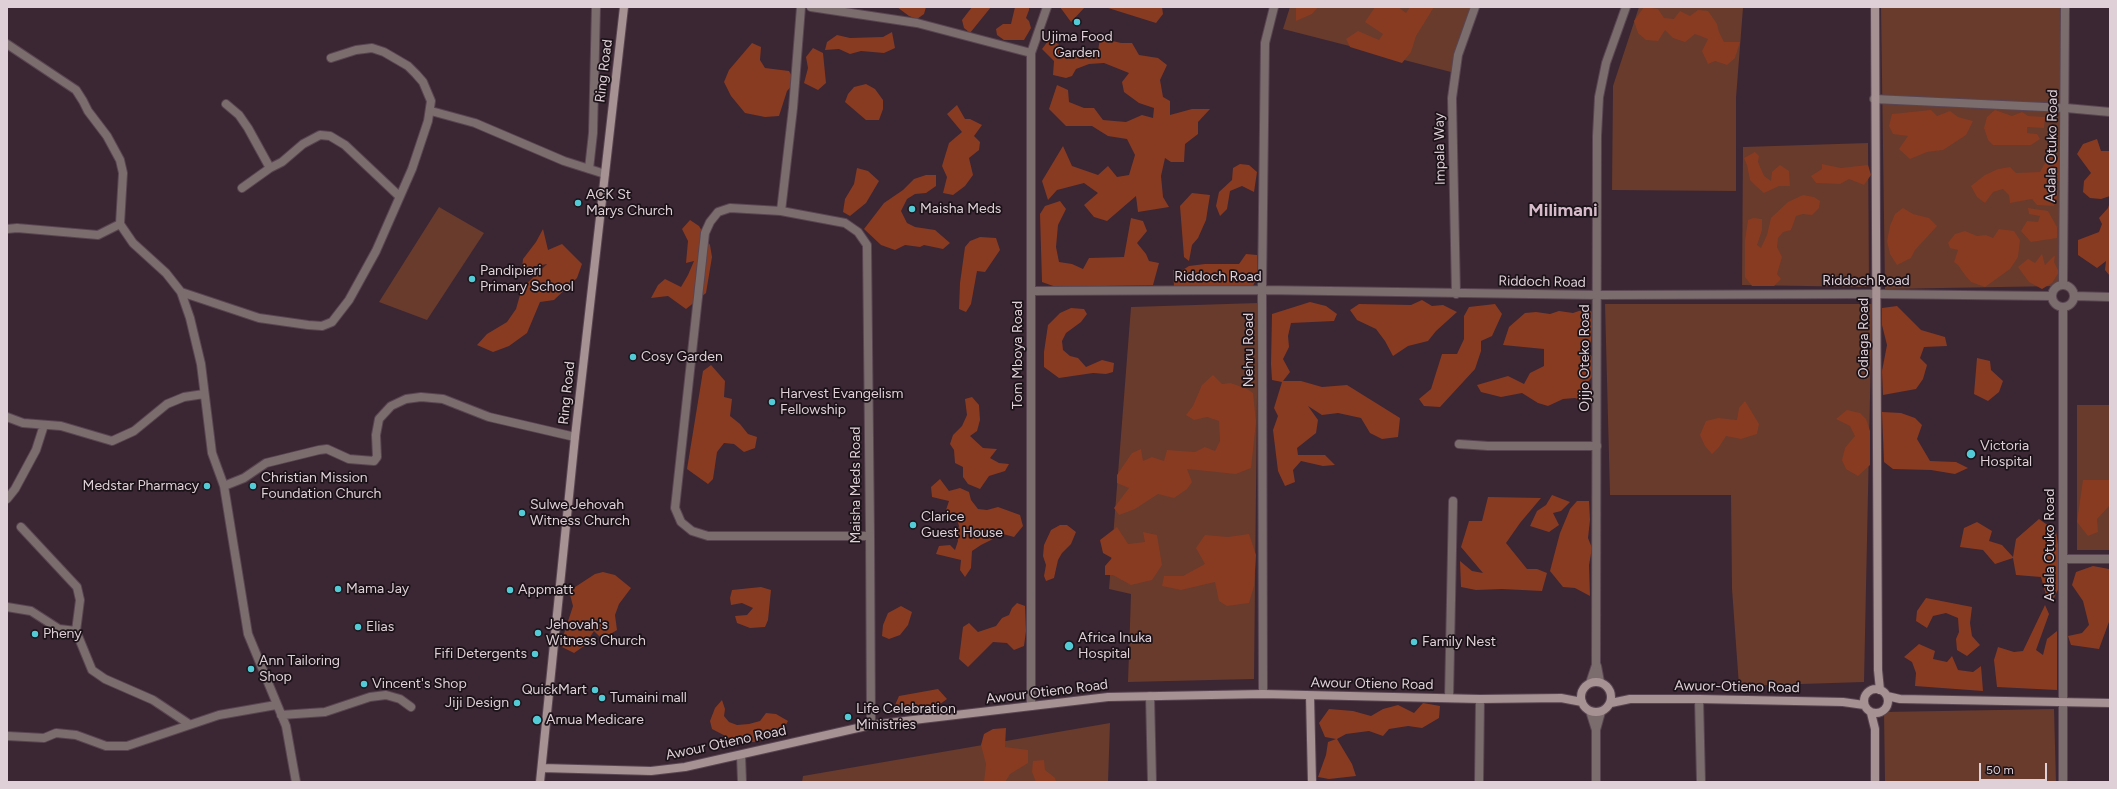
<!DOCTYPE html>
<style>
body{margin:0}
#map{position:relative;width:2117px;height:789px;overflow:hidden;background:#3b2633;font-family:Figtree,sans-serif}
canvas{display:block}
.frame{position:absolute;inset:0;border:8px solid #dfd0d8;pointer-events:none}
.scale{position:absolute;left:1979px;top:763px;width:68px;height:18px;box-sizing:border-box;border:2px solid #dfd0d8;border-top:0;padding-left:5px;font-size:12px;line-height:14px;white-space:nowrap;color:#dfd0d8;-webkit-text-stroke:3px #1c1318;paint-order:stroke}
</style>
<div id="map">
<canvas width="2117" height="789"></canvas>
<div class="frame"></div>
<div class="scale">50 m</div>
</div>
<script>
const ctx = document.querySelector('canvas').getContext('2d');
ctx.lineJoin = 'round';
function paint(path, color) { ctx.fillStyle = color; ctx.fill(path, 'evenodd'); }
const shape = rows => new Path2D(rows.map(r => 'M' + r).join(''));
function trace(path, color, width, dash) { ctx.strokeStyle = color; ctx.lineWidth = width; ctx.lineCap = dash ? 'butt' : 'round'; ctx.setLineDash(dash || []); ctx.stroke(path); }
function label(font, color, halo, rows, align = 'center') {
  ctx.font = font + ' Figtree,sans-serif'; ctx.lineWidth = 3.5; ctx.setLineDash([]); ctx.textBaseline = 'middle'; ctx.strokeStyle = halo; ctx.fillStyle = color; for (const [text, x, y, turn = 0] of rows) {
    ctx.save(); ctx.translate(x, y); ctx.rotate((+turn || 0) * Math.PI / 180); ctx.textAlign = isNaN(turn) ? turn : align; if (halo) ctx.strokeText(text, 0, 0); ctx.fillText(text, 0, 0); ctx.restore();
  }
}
paint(shape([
 [1290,7,1472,7,1451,72,1283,29],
 [1639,7,1774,7,1743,8,1736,98,1736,191,1612,190,1613,86],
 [1881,7,2066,7,2059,286,1885,289],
 [1868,143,1869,287,1742,285,1743,147],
 [439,207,484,233,427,320,379,302],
 [1258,303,1254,679,1128,682,1131,594,1109,589,1131,307],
 [1605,304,1872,304,1864,682,1739,686,1732,589,1731,495,1610,495],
 [2077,405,2110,405,2110,550,2077,550],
 [2054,709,2056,782,1885,782,1884,712],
 [1110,723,1108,782,802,782,803,776]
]), '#683b2c');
paint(shape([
 [897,7,926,7,924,14,917,19,909,16],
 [972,7,991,7,970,33,964,28,962,20],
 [1015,7,1029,7,1029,10,1026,18,1029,21,1031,28,1024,40,1004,40,997,35,996,29,1003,24,1011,24],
 [1060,7,1085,7,1071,22],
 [1105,7,1162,7,1163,14,1156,23],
 [1296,7,1318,7,1312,14,1296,21],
 [1375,7,1398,7,1406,13,1410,7,1434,7,1416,36,1411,52,1402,63,1350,47,1346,39,1358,31,1379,40,1383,34,1365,22],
 [1644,7,1658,9,1664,18,1674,19,1680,11,1690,16,1698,10,1708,11,1717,24,1719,32,1724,42,1740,42,1735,58,1727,65,1715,61,1708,64,1702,51,1708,39,1695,34,1685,42,1673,38,1665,30,1658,41,1646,40,1638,33,1634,21],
 [892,32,895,48,884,53,861,51,850,54,839,49,825,50,827,42,837,35,850,38,883,37],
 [1051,37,1062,48,1078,55,1098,51,1100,38,1121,43,1132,43,1139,55,1158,58,1167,65,1160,80,1163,97,1170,101,1170,115,1192,109,1210,109,1198,122,1198,134,1185,144,1184,162,1171,162,1165,158,1161,176,1163,197,1169,207,1138,212,1136,196,1107,221,1094,217,1084,205,1098,193,1084,183,1057,190,1048,200,1042,181,1063,146,1072,166,1098,175,1108,166,1117,177,1129,175,1135,155,1127,139,1108,136,1092,126,1066,126,1049,109,1057,85,1068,90,1069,102,1084,108,1094,108,1103,120,1126,122,1142,115,1153,118,1154,108,1139,103,1124,92,1122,82,1129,73,1104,63,1089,64,1076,69,1072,76,1066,78,1053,75,1054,61,1042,49],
 [752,43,761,47,760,60,765,68,789,71,795,82,787,91,779,116,765,117,745,113,731,96,724,82,729,70],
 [813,48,823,53,826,83,818,90,804,83,808,68,806,57],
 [866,84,875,89,883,100,883,109,879,120,866,120,845,102,848,94,854,87],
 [957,105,965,119,970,119,982,125,974,136,980,142,979,150,969,158,973,175,965,186,953,195,943,193,947,177,942,166,949,143,962,132,947,114],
 [1931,110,1937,116,1950,111,1958,117,1973,121,1966,135,1943,150,1927,152,1910,159,1899,149,1908,136,1893,134,1889,126,1892,114],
 [1995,110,2012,116,2022,112,2028,116,2045,117,2044,128,2027,127,2027,133,2037,134,2040,139,2031,145,1993,145,1988,140,1984,128,1987,117],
 [2097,139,2101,151,2110,151,2110,196,2101,199,2090,198,2083,192,2084,181,2091,173,2077,154,2083,144],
 [1755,152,1759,156,1758,162,1764,176,1771,181,1772,172,1780,165,1789,171,1790,186,1779,186,1764,193,1756,186,1750,180,1747,165,1744,158],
 [2053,154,2062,159,2064,168,2057,185,2058,194,2054,206,2037,205,2032,199,2010,203,2009,195,2003,189,1993,192,1985,203,1977,197,1971,186,1985,175,1998,169,2010,167,2016,173,2040,172,2045,163],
 [1240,164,1249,165,1257,172,1254,192,1242,186,1230,191,1227,209,1220,216,1216,206,1219,192,1232,180,1233,168],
 [1822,164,1841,168,1868,165,1871,175,1864,185,1849,179,1840,184,1816,183,1811,176,1822,169],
 [857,168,868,171,879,181,866,203,850,216,843,212,845,199,854,184],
 [926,175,936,175,936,186,926,193,915,194,907,199,901,211,907,223,915,227,935,230,950,243,943,249,924,245,920,247,905,245,895,250,881,245,864,229,884,203,903,190,914,179],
 [1192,193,1210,195,1206,220,1198,238,1192,245,1189,261,1184,257,1180,206],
 [1803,195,1814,197,1820,201,1819,208,1812,215,1803,214,1796,216,1791,230,1783,232,1778,238,1777,247,1782,257,1777,274,1781,279,1774,286,1752,286,1745,277,1745,241,1748,220,1753,218,1762,219,1762,230,1757,245,1761,248,1767,235,1771,218,1788,202],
 [1060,201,1066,209,1058,225,1056,247,1059,262,1072,264,1083,269,1089,258,1124,257,1131,218,1143,221,1147,231,1137,243,1146,254,1149,261,1159,263,1153,285,1056,287,1042,282,1040,214,1045,206],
 [2110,202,2110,276,2105,270,2106,261,2097,268,2078,255,2078,240,2099,232,2102,224,2099,218,2108,208],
 [1903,208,1913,214,1929,218,1937,226,1915,250,1911,258,1897,265,1890,254,1887,241,1890,226,1895,214],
 [2028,208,2048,211,2057,227,2057,238,2031,242,2021,231,2027,221,2038,222,2040,216,2029,214],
 [690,220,699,226,710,245,712,257,706,293,686,309,668,296,651,298,658,285,665,279,681,287,688,275,694,261,686,263,688,241,682,229],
 [543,229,548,250,562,244,582,264,577,278,554,300,540,302,527,333,509,346,493,352,477,345,487,334,507,322,516,309,522,288,547,264,522,269,523,259,536,242],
 [1999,229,2014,231,2020,240,2018,257,2010,269,1985,287,1971,282,1965,275,1958,265,1954,262,1958,250,1950,248,1948,243,1955,234,1965,231,1977,236,1986,235,1993,238],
 [980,237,996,238,1000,250,985,272,977,271,971,304,966,312,959,309,960,283,965,247,970,241],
 [1246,254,1257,255,1257,277,1253,286,1174,287,1173,270,1181,271,1189,266,1205,264,1239,264],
 [2042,254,2045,265,2055,255,2054,262,2059,272,2052,283,2042,289,2029,282,2018,267,2028,259,2035,263],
 [1422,300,1432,306,1443,305,1457,312,1436,331,1428,341,1408,346,1393,356,1385,341,1376,329,1357,320,1350,310,1359,304,1411,305],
 [1310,302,1326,306,1337,314,1334,321,1291,323,1288,336,1289,347,1283,359,1290,372,1283,381,1301,381,1322,387,1347,385,1400,418,1398,437,1382,439,1370,433,1361,418,1338,413,1322,415,1308,406,1318,420,1316,433,1297,448,1298,455,1325,455,1335,465,1323,466,1301,461,1293,470,1295,482,1285,486,1278,471,1273,430,1278,416,1274,408,1282,382,1272,380,1271,364,1272,314],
 [1495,304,1502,314,1492,336,1481,341,1481,351,1475,369,1440,407,1424,406,1419,399,1431,389,1442,354,1457,354,1464,339,1464,316,1469,307],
 [1897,306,1921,330,1945,337,1947,346,1924,347,1920,358,1927,365,1923,379,1916,389,1883,395,1882,371,1887,345,1882,325,1882,308],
 [1071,308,1084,309,1087,314,1081,322,1066,333,1062,341,1063,350,1070,356,1078,358,1086,367,1102,360,1114,363,1113,372,1106,374,1093,373,1059,378,1044,367,1044,352,1048,325,1060,313],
 [1585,309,1593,312,1591,342,1585,351,1593,357,1592,377,1586,384,1592,390,1590,403,1575,398,1563,399,1548,406,1538,403,1522,393,1501,397,1481,392,1477,385,1508,376,1524,384,1530,373,1544,366,1544,349,1503,345,1509,327,1525,313,1536,312,1550,314,1559,311,1573,313],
 [1977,358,1990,361,1991,370,2003,381,1999,392,1988,401,1974,394],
 [711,365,725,381,724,397,732,399,730,416,740,424,748,434,757,437,755,448,744,452,734,444,724,443,717,452,713,479,708,484,687,469,703,371],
 [1213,375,1222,384,1231,383,1247,389,1253,393,1256,422,1251,468,1236,474,1187,469,1192,482,1187,489,1174,498,1158,494,1135,509,1119,515,1114,508,1129,488,1117,483,1117,475,1132,453,1141,449,1143,461,1152,457,1164,461,1167,450,1195,452,1205,447,1215,451,1220,441,1219,421,1207,417,1194,420,1186,415,1193,406,1202,385],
 [972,397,979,405,980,420,977,431,970,436,983,448,997,449,990,458,999,463,1009,464,1005,471,989,476,980,489,968,484,963,477,963,467,955,463,954,450,950,444,953,435,962,426,967,415,965,399],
 [1745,401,1759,424,1757,434,1741,439,1726,436,1719,447,1712,454,1705,446,1700,435,1706,421,1718,418,1737,420,1739,408],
 [1847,410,1860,413,1866,419,1870,431,1870,465,1858,476,1846,469,1842,460,1845,448,1855,436,1850,426,1836,419],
 [1882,412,1901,413,1915,418,1922,425,1917,439,1930,461,1956,462,1968,468,1955,474,1931,470,1893,469,1884,462],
 [940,479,949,491,960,488,969,492,971,500,978,509,987,510,998,507,1020,515,1023,526,1014,537,1003,534,981,545,972,551,971,568,965,577,960,570,961,560,936,554,939,546,950,545,955,550,958,541,957,533,959,526,957,519,946,510,949,501,932,497,931,487],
 [2083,480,2110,480,2109,506,2097,519,2098,532,2088,536,2077,522],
 [1552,495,1570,502,1561,511,1553,513,1559,525,1549,532,1530,526,1537,511,1546,505],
 [1488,497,1541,498,1520,523,1506,543,1527,569,1537,569,1547,573,1542,591,1502,589,1476,590,1461,587,1460,561,1472,571,1483,573,1461,547,1469,521,1482,521],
 [1577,501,1589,501,1590,520,1588,538,1592,548,1589,565,1590,596,1575,588,1563,587,1550,571,1560,533,1570,509],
 [2039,519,2056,531,2063,579,2054,598,2046,595,2041,577,2016,575,2013,558,1995,564,1983,550,1960,547,1964,528,1977,522,1992,531,1989,541,2002,545,2013,557,2016,539],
 [1060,525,1067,525,1076,532,1071,544,1062,553,1058,560,1054,578,1046,581,1044,576,1046,565,1043,556,1044,545,1051,530],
 [1117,527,1128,544,1145,542,1143,532,1157,535,1162,565,1152,580,1131,585,1113,575,1105,575,1105,566,1112,558,1103,553,1100,540],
 [1249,534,1256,555,1254,586,1249,603,1227,606,1219,601,1215,582,1181,590,1162,586,1164,576,1183,576,1205,564,1196,548,1205,535,1228,537],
 [2093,566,2109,569,2110,573,2110,619,2099,649,2071,645,2068,636,2082,633,2089,625,2083,601,2072,585,2076,572],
 [603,572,615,575,631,588,619,604,615,615,617,630,602,639,594,631,584,646,574,653,560,646,573,606,569,591,595,574],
 [761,587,771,590,768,620,765,627,750,628,737,623,735,616,747,615,753,608,742,603,731,605,730,598,732,590],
 [1926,598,1972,607,1970,623,1972,636,1980,645,1967,656,1957,650,1956,639,1959,632,1958,618,1946,613,1933,616,1927,628,1916,621,1917,611],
 [1017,603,1025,606,1026,631,1024,646,1014,650,1007,643,993,642,968,667,959,659,963,627,969,623,978,632,996,626,1002,618,1009,615,1012,608],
 [2045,605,2049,614,2036,650,2043,655,2047,639,2057,631,2057,690,1997,687,1994,660,1998,647,2014,652,2023,651],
 [901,606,912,612,908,625,900,635,889,639,882,636,883,625,888,613],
 [1919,644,1935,651,1933,659,1947,662,1952,656,1958,670,1973,672,1981,666,1983,691,1915,686,1916,673,1912,662,1904,657],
 [938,689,947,699,932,710,921,714,905,711,895,705,899,696],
 [722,700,725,709,724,716,729,722,737,725,749,724,760,721,766,713,776,714,788,721,783,730,771,738,754,742,737,742,712,729,710,721,715,708],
 [1423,703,1440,706,1439,718,1422,728,1408,726,1389,729,1383,736,1369,731,1346,734,1337,739,1352,764,1356,776,1329,779,1318,777,1326,755,1328,742,1336,739,1325,737,1319,723,1329,709,1353,711,1371,716,1383,709,1398,705,1414,713],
 [1006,728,1005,747,1028,750,1028,763,1010,774,1005,782,984,782,986,764,981,745,984,734,993,729],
 [1044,760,1045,770,1055,778,1056,782,1036,782,1032,772,1033,761]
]), '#883b21');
const minor = shape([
 [811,7,917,23,1031,53],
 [7,44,76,90,83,101,88,111,107,136,120,160,123,173,120,224,133,243,166,273,181,292,190,318,201,364,212,453,224,486,248,634,286,726,296,782],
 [1874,99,2066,108,2110,112],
 [226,104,239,115,248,128,270,168],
 [431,111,475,123,564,161,605,174],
 [589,169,593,133,596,7],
 [242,188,270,168,282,162,303,144,320,135,330,136,345,145,399,196],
 [781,211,845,223,858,232,867,245,870,536],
 [7,229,17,228,98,235,120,224],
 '2052 296a11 11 0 1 1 22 0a11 11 0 1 1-22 0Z',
 [181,292,259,318,308,325,322,326,332,322,349,300,376,251,412,169,428,121,431,101,423,82,416,74,408,66,384,52,372,48,356,50,331,58],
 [2074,296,2110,297],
 [7,417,23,423,61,426,112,441,134,431,167,404,184,397,204,394],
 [1459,444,1488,446,1597,446],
 [224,486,244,478,266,463,319,450,327,449,349,459,374,461,377,457,376,435,379,419,391,406,406,399,421,397,443,399,489,417,575,437],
 [7,499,15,489,36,450,44,425],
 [21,527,77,587,80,600,76,631,92,670,105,679,153,700,189,724],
 [2063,559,2110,559],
 [7,607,31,611,59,629,76,631],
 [1597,666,1600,682],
 [1590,683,1596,665],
 [1150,696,1152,782],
 [1449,698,1453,501],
 [1699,699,1701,782],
 [1590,711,1596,730],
 [281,715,325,712,370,697,386,695,400,699,411,707],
 [1596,730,1601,712],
 [7,736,44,738,56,733,76,735,106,746,127,746,219,715,276,705],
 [741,755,742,782],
 [1479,782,1480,699]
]);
const tertiary = shape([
 [801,7,793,108,781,211,730,208,718,212,710,222,705,233,675,508,681,522,692,531,708,536,870,536,871,725],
 [2063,285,2065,7],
 [1031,291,1262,290,1598,295,1876,294,2052,296],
 [1456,294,1452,98,1458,55,1475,7],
 [2063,307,2063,782],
 [1596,665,1597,136,1599,97,1606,63,1626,7],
 [1263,694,1262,290,1265,43,1274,7],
 [1031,706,1031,53,1047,7],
 [1596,782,1596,730]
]);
const secondary = shape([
 [1875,7,1878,670,1880,690],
 '1581 697a15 15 0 1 1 30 0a15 15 0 1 1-30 0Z',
 '1864 701a12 12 0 1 1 24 0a12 12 0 1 1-24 0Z',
 [1310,696,1312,782],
 [1887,696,1900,699,2110,703],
 [1611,703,1630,699,1699,699,1843,702,1864,705],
 [1871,713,1875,729,1875,782],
 [542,768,651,771,685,767,871,725,1108,697,1263,694,1480,699,1561,698,1582,702],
 [540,782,575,437,624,7]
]);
trace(minor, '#594551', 10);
trace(tertiary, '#594551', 10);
trace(secondary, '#594551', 10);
trace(minor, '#7b6d6e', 8);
trace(tertiary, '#7b6d6e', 8);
trace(secondary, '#a69193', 8);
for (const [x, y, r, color] of [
 [1077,22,4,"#52cbd7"],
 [578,203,4,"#52cbd7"],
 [912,209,4,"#52cbd7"],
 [472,279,4,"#52cbd7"],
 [633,357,4,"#52cbd7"],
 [772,402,4,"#52cbd7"],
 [1971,454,5,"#52cbd7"],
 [207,486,4,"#52cbd7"],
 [253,486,4,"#52cbd7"],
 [522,513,4,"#52cbd7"],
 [913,525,4,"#52cbd7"],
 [338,589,4,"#52cbd7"],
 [510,590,4,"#52cbd7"],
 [358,627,4,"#52cbd7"],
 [538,633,4,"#52cbd7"],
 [35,634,4,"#52cbd7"],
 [1414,642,4,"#52cbd7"],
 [1069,646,5,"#52cbd7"],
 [535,654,4,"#52cbd7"],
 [251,669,4,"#52cbd7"],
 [364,684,4,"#52cbd7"],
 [595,690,4,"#52cbd7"],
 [602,698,4,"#52cbd7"],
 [517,703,4,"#52cbd7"],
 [848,717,4,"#52cbd7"],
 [537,720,5,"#52cbd7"]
]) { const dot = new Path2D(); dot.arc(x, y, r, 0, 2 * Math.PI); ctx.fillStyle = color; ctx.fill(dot); trace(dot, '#1c1318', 1.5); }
label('14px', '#dfd0d8', '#1c1318', [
 ["Ujima Food",1077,37,"center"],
 ["Garden",1077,53,"center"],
 ["ACK St",586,195],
 ["Marys Church",586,211],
 ["Maisha Meds",920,209],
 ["Pandipieri",480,271],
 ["Primary School",480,287],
 ["Cosy Garden",641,357],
 ["Harvest Evangelism",780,394],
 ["Fellowship",780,410],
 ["Victoria",1980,446],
 ["Hospital",1980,462],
 ["Christian Mission",261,478],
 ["Foundation Church",261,494],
 ["Medstar Pharmacy",199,486,"right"],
 ["Sulwe Jehovah",530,505],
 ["Witness Church",530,521],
 ["Clarice",921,517],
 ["Guest House",921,533],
 ["Mama Jay",346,589],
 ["Appmatt",518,590],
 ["Jehovah's",546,625],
 ["Witness Church",546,641],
 ["Elias",366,627],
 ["Pheny",43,634],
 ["Africa Inuka",1078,638],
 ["Hospital",1078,654],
 ["Family Nest",1422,642],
 ["Fifi Detergents",527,654,"right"],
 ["Ann Tailoring",259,661],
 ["Shop",259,677],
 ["Vincent's Shop",372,684],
 ["QuickMart",587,690,"right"],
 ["Tumaini mall",610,698],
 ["Jiji Design",509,703,"right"],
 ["Life Celebration",856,709],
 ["Ministries",856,725],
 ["Amua Medicare",546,720]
], 'left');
label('14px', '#dfd0d8', '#1c1318', [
 ["Ring Road",604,71,-83],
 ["Adala Otuko Road",2052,146,-89],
 ["Impala Way",1440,149,-91],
 ["Riddoch Road",1218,277],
 ["Riddoch Road",1866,281],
 ["Riddoch Road",1542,282,1],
 ["Odiaga Road",1864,338,-90],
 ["Nehru Road",1249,350,-90],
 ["Tom Mboya Road",1018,355,-90],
 ["Ojijo Oteko Road",1585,358,-90],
 ["Ring Road",567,393,-84],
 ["Maisha Meds Road",856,485,-90],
 ["Adala Otuko Road",2050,545,-90],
 ["Awour Otieno Road",1372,684,1],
 ["Awuor-Otieno Road",1737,687,1],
 ["Awour Otieno Road",1047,692,-7],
 ["Awour Otieno Road",726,743,-12]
]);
label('bold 18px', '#d7bbcb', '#1c1318', [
 ["Milimani",1563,211]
]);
</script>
